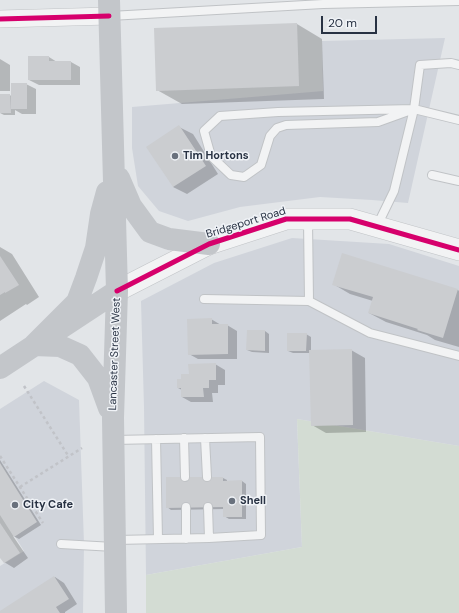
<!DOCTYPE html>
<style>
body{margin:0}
#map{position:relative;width:459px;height:613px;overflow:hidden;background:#e2e5e8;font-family:"DM Sans",sans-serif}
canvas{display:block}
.scale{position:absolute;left:321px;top:16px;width:56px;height:18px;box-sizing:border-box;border:2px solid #283243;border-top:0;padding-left:5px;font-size:12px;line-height:14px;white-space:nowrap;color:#283243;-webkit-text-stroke:3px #f0f3f7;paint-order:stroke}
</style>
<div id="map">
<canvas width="459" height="613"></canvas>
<div class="scale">20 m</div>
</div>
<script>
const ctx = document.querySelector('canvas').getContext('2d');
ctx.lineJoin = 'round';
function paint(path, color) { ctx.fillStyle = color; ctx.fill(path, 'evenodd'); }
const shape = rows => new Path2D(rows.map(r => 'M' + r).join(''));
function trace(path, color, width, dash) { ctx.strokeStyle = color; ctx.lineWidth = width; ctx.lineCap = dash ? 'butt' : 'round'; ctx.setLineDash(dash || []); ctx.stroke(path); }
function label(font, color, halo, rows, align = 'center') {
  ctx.font = font + ' "DM Sans",sans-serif'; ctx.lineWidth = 3; ctx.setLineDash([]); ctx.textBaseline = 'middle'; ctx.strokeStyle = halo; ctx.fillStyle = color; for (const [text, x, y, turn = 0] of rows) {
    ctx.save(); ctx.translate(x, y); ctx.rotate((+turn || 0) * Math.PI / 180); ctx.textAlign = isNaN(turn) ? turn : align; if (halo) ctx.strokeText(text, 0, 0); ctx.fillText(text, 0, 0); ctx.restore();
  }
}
paint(shape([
 [445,38,408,203,372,200,320,197,240,207,188,221,159,211,138,186,132,148,132,107,323,91,322,41],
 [292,238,389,244,459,266,459,446,297,419,302,547,146,575,144,407,141,301,214,263],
 [44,381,79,400,84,544,83,613,0,613,0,566,24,551,0,513,0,409]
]), '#d0d4db');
paint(shape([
 [297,419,459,446,459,613,146,613,146,575,302,547]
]), '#d3dcd3');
paint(shape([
 [297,24,322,39,324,99,182,104,157,90,155,29],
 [49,57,57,62,71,62,80,67,80,85,39,85,29,80],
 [0,59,10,65,10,91,0,91],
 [26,84,36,89,36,114,22,114,15,110,15,115,4,115,0,113,0,95,10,95,12,97],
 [179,127,193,134,218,174,187,194,173,187],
 [0,247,12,254,39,297,27,305,26,304,0,321],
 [333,284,458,290,459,291,459,347,435,340,427,335,386,322,369,313,373,301,350,294],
 [211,319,221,325,227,325,237,331,237,359,198,359,189,354],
 [265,331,269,334,269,353,252,352,247,350],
 [306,334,311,337,311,351,351,350,365,358,366,432,326,433,312,425,311,353,293,353,288,351],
 [215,364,225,370,225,385,218,385,218,393,212,393,213,402,191,402,182,397,182,390,178,388,182,380],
 [0,460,41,525,19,539,13,536,28,558,14,568,4,562,0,556],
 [223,478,227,480,227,482,242,481,246,484,246,519,229,519,224,516,224,509,171,510,167,507],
 [55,577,64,583,77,604,65,612,65,613,0,613,0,612]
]), '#0003');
paint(shape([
 [297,23,299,86,156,91,154,28],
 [28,56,49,56,49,61,71,61,71,80,28,80],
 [11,83,27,83,27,109,11,109],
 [0,94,10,94,11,113,0,113],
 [179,125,206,166,173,187,146,147],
 [342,253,458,289,443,338,417,330,418,329,368,313,373,297,332,285],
 [0,256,19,285,5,293,5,292,0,295],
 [212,318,212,324,228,324,228,354,188,355,187,319],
 [247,330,265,330,265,351,246,350],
 [287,333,307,333,306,351,287,351],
 [352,349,353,425,311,426,309,350],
 [216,363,216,380,209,380,209,388,203,388,204,397,181,397,181,388,177,388,177,379,181,379,181,374,189,374,188,364],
 [0,463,37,522,14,537,0,515],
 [166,477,223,477,223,481,242,480,242,517,223,517,223,507,166,508],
 [0,523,20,553,4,563,0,558],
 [54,576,69,599,56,607,60,613,0,613,0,611]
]), '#cbcdd0');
const service = shape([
 [110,16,323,4,459,1],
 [414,109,378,122,286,125,277,128,270,136,261,165,244,177,231,175,211,156,204,131,220,116,278,112,414,109,459,120],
 [432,175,459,181],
 [308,220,309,301],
 [377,226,394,191,414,109,420,65,451,63,459,65],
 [204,299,309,301,370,333,459,356],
 [184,438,185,477],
 [205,438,207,477],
 [156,439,158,539],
 [114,440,260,437,261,535,209,538,116,540],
 [186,507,186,539],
 [208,507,209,538],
 [61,544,114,547]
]);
const minor = shape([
 [0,19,109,16]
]);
const tertiary = shape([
 [117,291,209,244,286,219,350,219,459,250]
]);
trace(service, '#c0c3c6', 10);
trace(minor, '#c0c3c6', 18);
trace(tertiary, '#c0c3c6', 22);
trace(shape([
 [24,386,69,457],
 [0,456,43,523],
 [20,487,82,448]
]), '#c1c3c8', 2.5, [3, 3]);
trace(service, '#f2f3f4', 8);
trace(minor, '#f2f3f4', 17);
trace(tertiary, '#f2f3f4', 21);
trace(shape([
 [109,0,117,291,113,418,116,613],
 [119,178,131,206,150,232,169,239,209,244],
 [34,345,77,302,86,278,96,248,101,214,107,192],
 [34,345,60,346,80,355,98,378,109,408],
 [0,368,117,291]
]), '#c3c6ca', 22);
trace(shape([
 [0,19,109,16],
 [117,291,209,244,286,219,350,219,459,250]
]), '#d6006c', 5);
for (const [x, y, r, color] of [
 [175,156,4,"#69717d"],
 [232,501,4,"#69717d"],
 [15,505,4,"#69717d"]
]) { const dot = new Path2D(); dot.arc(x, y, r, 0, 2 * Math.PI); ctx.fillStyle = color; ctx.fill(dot); trace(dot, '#f0f3f7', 1.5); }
label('bold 11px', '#283243', '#f0f3f7', [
 ["Tim Hortons",183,156],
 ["Shell",240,501],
 ["City Cafe",23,505]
], 'left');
label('11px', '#283243', '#f0f3f7', [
 ["Bridgeport Road",246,223,-17],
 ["Lancaster Street West",115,354,-88]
]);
</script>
